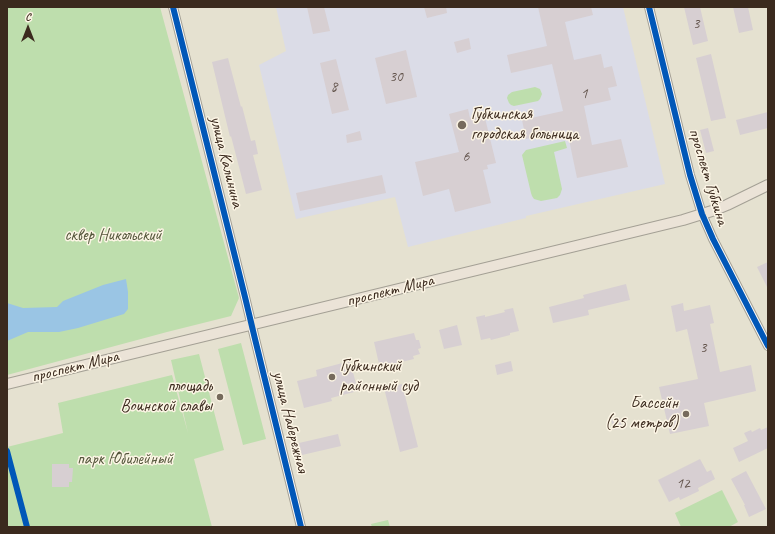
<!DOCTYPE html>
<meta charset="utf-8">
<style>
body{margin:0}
#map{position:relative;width:775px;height:534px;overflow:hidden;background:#e5e1d0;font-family:Caveat,sans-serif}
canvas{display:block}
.frame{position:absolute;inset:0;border:8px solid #3b2a1e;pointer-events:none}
.north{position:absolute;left:8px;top:8px;width:40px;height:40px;-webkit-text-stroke:3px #fcf5e5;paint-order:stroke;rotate:0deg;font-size:11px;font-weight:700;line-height:16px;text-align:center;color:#3b2a1e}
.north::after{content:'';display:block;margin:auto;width:14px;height:18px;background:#3b2a1e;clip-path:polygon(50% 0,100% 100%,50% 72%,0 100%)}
</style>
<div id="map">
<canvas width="775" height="534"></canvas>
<div class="frame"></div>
<div class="north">С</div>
</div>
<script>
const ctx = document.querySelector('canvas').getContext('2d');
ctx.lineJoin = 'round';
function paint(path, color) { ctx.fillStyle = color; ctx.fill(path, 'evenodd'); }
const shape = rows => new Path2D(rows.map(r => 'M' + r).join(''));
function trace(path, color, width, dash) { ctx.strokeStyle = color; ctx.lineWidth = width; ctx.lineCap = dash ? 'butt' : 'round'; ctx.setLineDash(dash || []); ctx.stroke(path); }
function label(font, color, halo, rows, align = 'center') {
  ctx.font = font + ' Caveat,sans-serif'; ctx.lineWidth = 3; ctx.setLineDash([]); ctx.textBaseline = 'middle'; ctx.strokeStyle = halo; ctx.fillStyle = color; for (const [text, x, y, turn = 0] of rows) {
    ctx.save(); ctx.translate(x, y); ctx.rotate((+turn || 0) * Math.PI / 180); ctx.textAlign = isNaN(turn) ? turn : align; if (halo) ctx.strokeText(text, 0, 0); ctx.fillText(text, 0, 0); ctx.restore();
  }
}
paint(shape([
 [276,7,623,7,665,184,526,216,526,218,408,247,395,197,296,219,259,65,286,51]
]), '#dbdce7');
paint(shape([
 [7,7,160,7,239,298,231,316,167,332,7,375],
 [535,87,540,89,542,94,540,99,538,101,514,106,511,105,509,103,507,98,508,95,512,92],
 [565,141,567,148,554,152,562,189,560,195,557,198,541,201,534,199,532,196,531,193,522,155,526,150],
 [241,343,266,439,243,445,218,349],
 [199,354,224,450,194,459,212,527,7,527,7,447,63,433,58,403,172,375,188,433,171,360],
 [722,490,738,522,729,527,681,527,675,513],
 [388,520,390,527,372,527,371,524]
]), '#bedead');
paint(shape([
 [126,279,128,292,128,309,124,314,78,328,59,332,28,332,7,341,7,303,23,308,57,307,63,301,103,285]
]), '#9ac5e4');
paint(shape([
 [307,7,324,7,330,31,313,34],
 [424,7,446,7,447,13,427,18],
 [538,7,591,7,593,15,565,22,574,60,601,54,604,68,612,66,617,86,608,88,611,100,584,106,592,145,621,139,628,167,577,178,567,130,526,139,522,120,563,111,552,64,511,73,507,55,547,46],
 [684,7,700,7,708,41,693,45],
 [733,7,748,7,753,30,739,33],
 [469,38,471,49,457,53,454,42],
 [406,50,417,97,386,104,375,58],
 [711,54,726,118,711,121,696,58],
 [228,58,241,107,242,106,251,141,255,140,258,154,253,155,262,190,246,194,231,136,230,137,212,62],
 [336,59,349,110,332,114,320,63],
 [468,109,470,118,484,114,496,163,487,165,488,169,483,170,491,203,455,212,449,189,423,196,415,162,459,152,449,114],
 [768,112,768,128,740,135,736,120],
 [708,128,714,151,706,153,700,130],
 [360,131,362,140,347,143,346,135],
 [382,175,386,193,300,211,296,193],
 [768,262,768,289,757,267],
 [626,284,630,300,588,310,589,315,553,323,549,307,584,298,583,295],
 [683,303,684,311,710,305,714,323,710,324,720,372,751,365,756,391,704,403,709,426,670,434,659,387,698,379,687,329,676,332,671,306],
 [513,308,519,331,510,333,510,335,491,340,490,338,481,340,476,317,485,315,485,317,505,312,504,310],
 [457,325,462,345,444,349,439,330],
 [414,333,416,340,419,340,421,348,418,349,420,354,413,356,414,359,385,366,385,363,379,364,374,342],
 [350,361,358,391,331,398,332,401,304,408,297,381,317,376,316,370],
 [511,361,513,371,497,375,495,365],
 [402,384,418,447,400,452,384,388],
 [620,418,622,428,613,430,611,419],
 [768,427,768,448,739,462,733,448,748,441,744,433,751,430,752,432,760,428,761,430],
 [338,434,341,446,302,455,299,443],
 [700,459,707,472,711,470,715,479,698,488,699,491,680,500,679,497,669,502,658,480],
 [52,464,69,464,69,468,73,468,72,482,69,482,69,487,52,487],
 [746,471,766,509,749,517,744,505,745,505,731,479]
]), '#d7cfd2');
const minor = shape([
 [173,7,245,297,255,339,301,527],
 [649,7,690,175,702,214,713,239,768,346]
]);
const major = shape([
 [7,384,683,220,715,210,727,205,768,185]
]);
trace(minor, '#a4a095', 10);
trace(major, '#a4a095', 12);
trace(minor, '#fbfaf8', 8);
trace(major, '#ebe3d7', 10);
trace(shape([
 [173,7,245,297,255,339,301,527],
 [649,7,690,175,702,214,713,239,768,346],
 [7,451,27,527]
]), '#0057b8', 6);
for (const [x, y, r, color] of [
 [462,125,5,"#766a5c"],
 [332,377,4,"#766a5c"],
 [220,397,4,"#766a5c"],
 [686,414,4,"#766a5c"]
]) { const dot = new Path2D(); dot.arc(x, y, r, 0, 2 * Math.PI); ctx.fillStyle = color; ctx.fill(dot); trace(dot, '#fcf5e5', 1.5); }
label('15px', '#62534b', null, [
 ["3",696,24],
 ["30",396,77],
 ["8",334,87],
 ["1",584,94],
 ["6",466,157],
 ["3",703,348],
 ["12",683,484]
]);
label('17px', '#3b2a1e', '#fcf5e5', [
 ["Губкинская",471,115],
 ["городская больница",471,135],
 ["Губкинский",340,367],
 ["районный суд",340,387],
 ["площадь",212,387,"right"],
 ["Воинской славы",212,407,"right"],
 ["Бассейн",678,404,"right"],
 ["(25 метров)",678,424,"right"]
], 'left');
label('17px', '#3b2a1e', '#fcf5e5', [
 ["улица Калинина",226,162,76],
 ["проспект Губкина",708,177,73],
 ["проспект Мира",390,291,-14],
 ["проспект Мира",75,367,-14],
 ["улица Набережная",290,422,76]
]);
label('17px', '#54563b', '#fcf5e5', [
 ["сквер Никольский",113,236],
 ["парк Юбилейный",125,460]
]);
</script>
